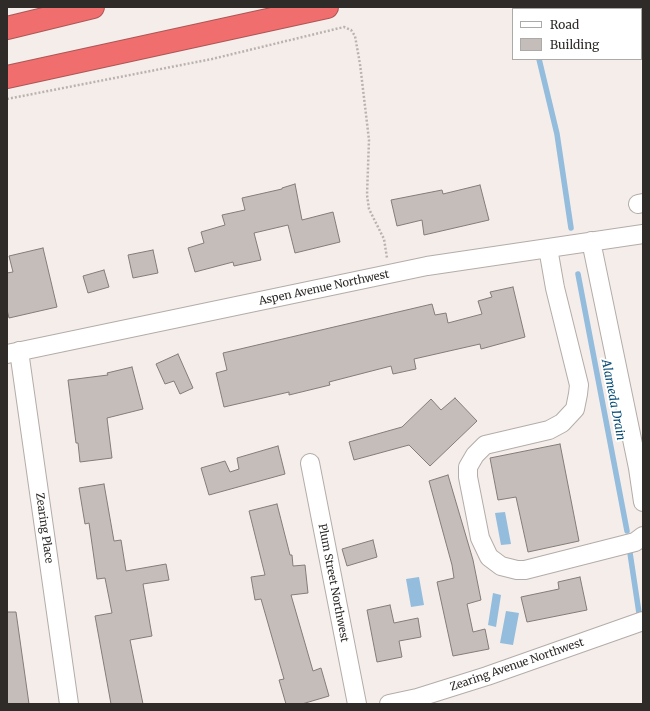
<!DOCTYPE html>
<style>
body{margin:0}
#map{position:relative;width:650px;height:711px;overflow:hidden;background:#f5ede9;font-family:Merriweather,serif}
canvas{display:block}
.frame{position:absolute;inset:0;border:8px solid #2e2b29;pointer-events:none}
.legend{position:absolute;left:512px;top:8px;width:130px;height:52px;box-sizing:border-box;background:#fff;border:1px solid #abaaa9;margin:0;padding:5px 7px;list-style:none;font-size:12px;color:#2e2b29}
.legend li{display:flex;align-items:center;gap:8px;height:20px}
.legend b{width:20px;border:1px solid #abaaa9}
</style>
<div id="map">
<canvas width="650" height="711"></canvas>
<div class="frame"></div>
<ul class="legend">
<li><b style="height:5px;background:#fff"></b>Road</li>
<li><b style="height:11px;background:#c5bdb9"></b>Building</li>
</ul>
</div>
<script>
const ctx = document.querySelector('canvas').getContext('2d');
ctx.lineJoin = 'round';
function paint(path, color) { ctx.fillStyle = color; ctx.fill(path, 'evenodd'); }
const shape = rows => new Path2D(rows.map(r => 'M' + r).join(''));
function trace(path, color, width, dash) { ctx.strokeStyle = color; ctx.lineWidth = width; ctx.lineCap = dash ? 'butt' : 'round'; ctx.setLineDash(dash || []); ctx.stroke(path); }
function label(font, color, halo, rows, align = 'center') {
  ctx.font = font + ' Merriweather,serif'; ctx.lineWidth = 4; ctx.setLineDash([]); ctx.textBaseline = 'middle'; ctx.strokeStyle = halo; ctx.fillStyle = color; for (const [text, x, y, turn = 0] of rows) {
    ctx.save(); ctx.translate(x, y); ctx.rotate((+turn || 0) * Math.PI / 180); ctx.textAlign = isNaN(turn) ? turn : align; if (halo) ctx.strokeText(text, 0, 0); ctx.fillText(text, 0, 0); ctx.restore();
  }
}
paint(shape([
 [505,512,511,544,501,545,495,513],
 [419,577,424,605,411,607,406,579],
 [493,593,501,595,496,627,488,625],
 [506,611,519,613,513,645,500,643]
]), '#93bcdd');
trace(shape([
 [527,7,527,9],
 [539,59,557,134,571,228],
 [578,274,627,531],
 [630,553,639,613]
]), '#93bcdd', 5.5);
const building = shape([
 [295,184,302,220,333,212,340,242,295,253,288,225,254,233,261,260,234,266,233,262,195,272,188,248,204,243,201,232,225,225,222,215,245,210,242,198,282,189,282,188,295,184],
 [480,185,489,220,424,235,422,220,397,226,391,200,442,190,443,194,480,185],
 [43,248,57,307,9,318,7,310,7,273,13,272,9,256,43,248],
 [153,250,158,273,133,278,128,255,153,250],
 [104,270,109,287,88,293,83,276,104,270],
 [513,287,525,337,481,349,480,344,414,359,416,369,393,374,391,366,329,382,330,385,289,395,289,392,224,407,216,373,227,370,223,353,432,304,435,315,446,313,448,323,482,314,478,301,492,297,490,292,513,287],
 [178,354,193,388,180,394,174,381,165,384,156,364,178,354],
 [132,367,143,409,107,418,112,458,80,462,78,443,76,443,68,380,108,375,107,373,132,367],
 [455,398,477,421,430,466,409,445,354,460,349,442,402,427,431,399,441,410,455,398],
 [560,444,579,541,528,552,516,497,498,500,490,458,560,444],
 [278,446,285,474,209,495,201,468,225,461,230,472,239,469,237,458,278,446],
 [448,475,473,560,481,600,467,604,473,632,485,629,489,649,453,656,437,582,454,578,452,565,429,481,448,475],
 [104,484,114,541,121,540,126,571,166,564,169,580,143,584,152,636,130,640,143,704,111,704,95,616,112,613,105,578,97,579,89,523,85,524,79,488,104,484],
 [277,504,290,555,292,555,293,566,305,565,308,593,291,595,313,671,321,668,329,696,302,704,286,704,279,680,284,679,261,599,255,600,251,577,265,575,249,511,277,504],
 [373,540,377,557,347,566,342,549,373,540],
 [580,577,587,610,527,622,521,597,559,589,558,582,580,577],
 [390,605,394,623,418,618,421,637,399,641,402,657,377,662,367,610,390,605],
 [7,612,16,612,29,704,7,704,7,612]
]);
paint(building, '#c5bdb9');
trace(building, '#837c78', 1);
const minor = shape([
 [638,204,643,203],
 [591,241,638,468,643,502],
 [548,248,555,288,579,385,578,394,575,409,562,423,549,430,485,445,475,455,468,467,468,477,480,538,489,557,501,566,517,570,525,570,635,542,643,536],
 [19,351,69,704],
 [7,354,427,266,643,234],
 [310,463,357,704],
 [389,704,417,698,487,676,643,621]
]);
const highway = shape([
 [7,28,93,7],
 [7,77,327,7]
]);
trace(minor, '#b4aca9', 20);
trace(highway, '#ac5756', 24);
trace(shape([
 [7,99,212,59,344,27,351,30,355,36,360,64,369,140,367,195,369,209,384,239,387,258]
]), '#b9b3af', 2.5, [2, 2]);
trace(minor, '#fff', 18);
trace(highway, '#f06e6e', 22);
label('11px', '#2e2b29', '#fff', [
 ["Aspen Avenue Northwest",324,288,-12],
 ["Zearing Place",44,528,82],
 ["Plum Street Northwest",333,583,79],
 ["Zearing Avenue Northwest",517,665,-19]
]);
label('italic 12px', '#054b76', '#fff', [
 ["Alameda Drain",613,400,79]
]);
</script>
